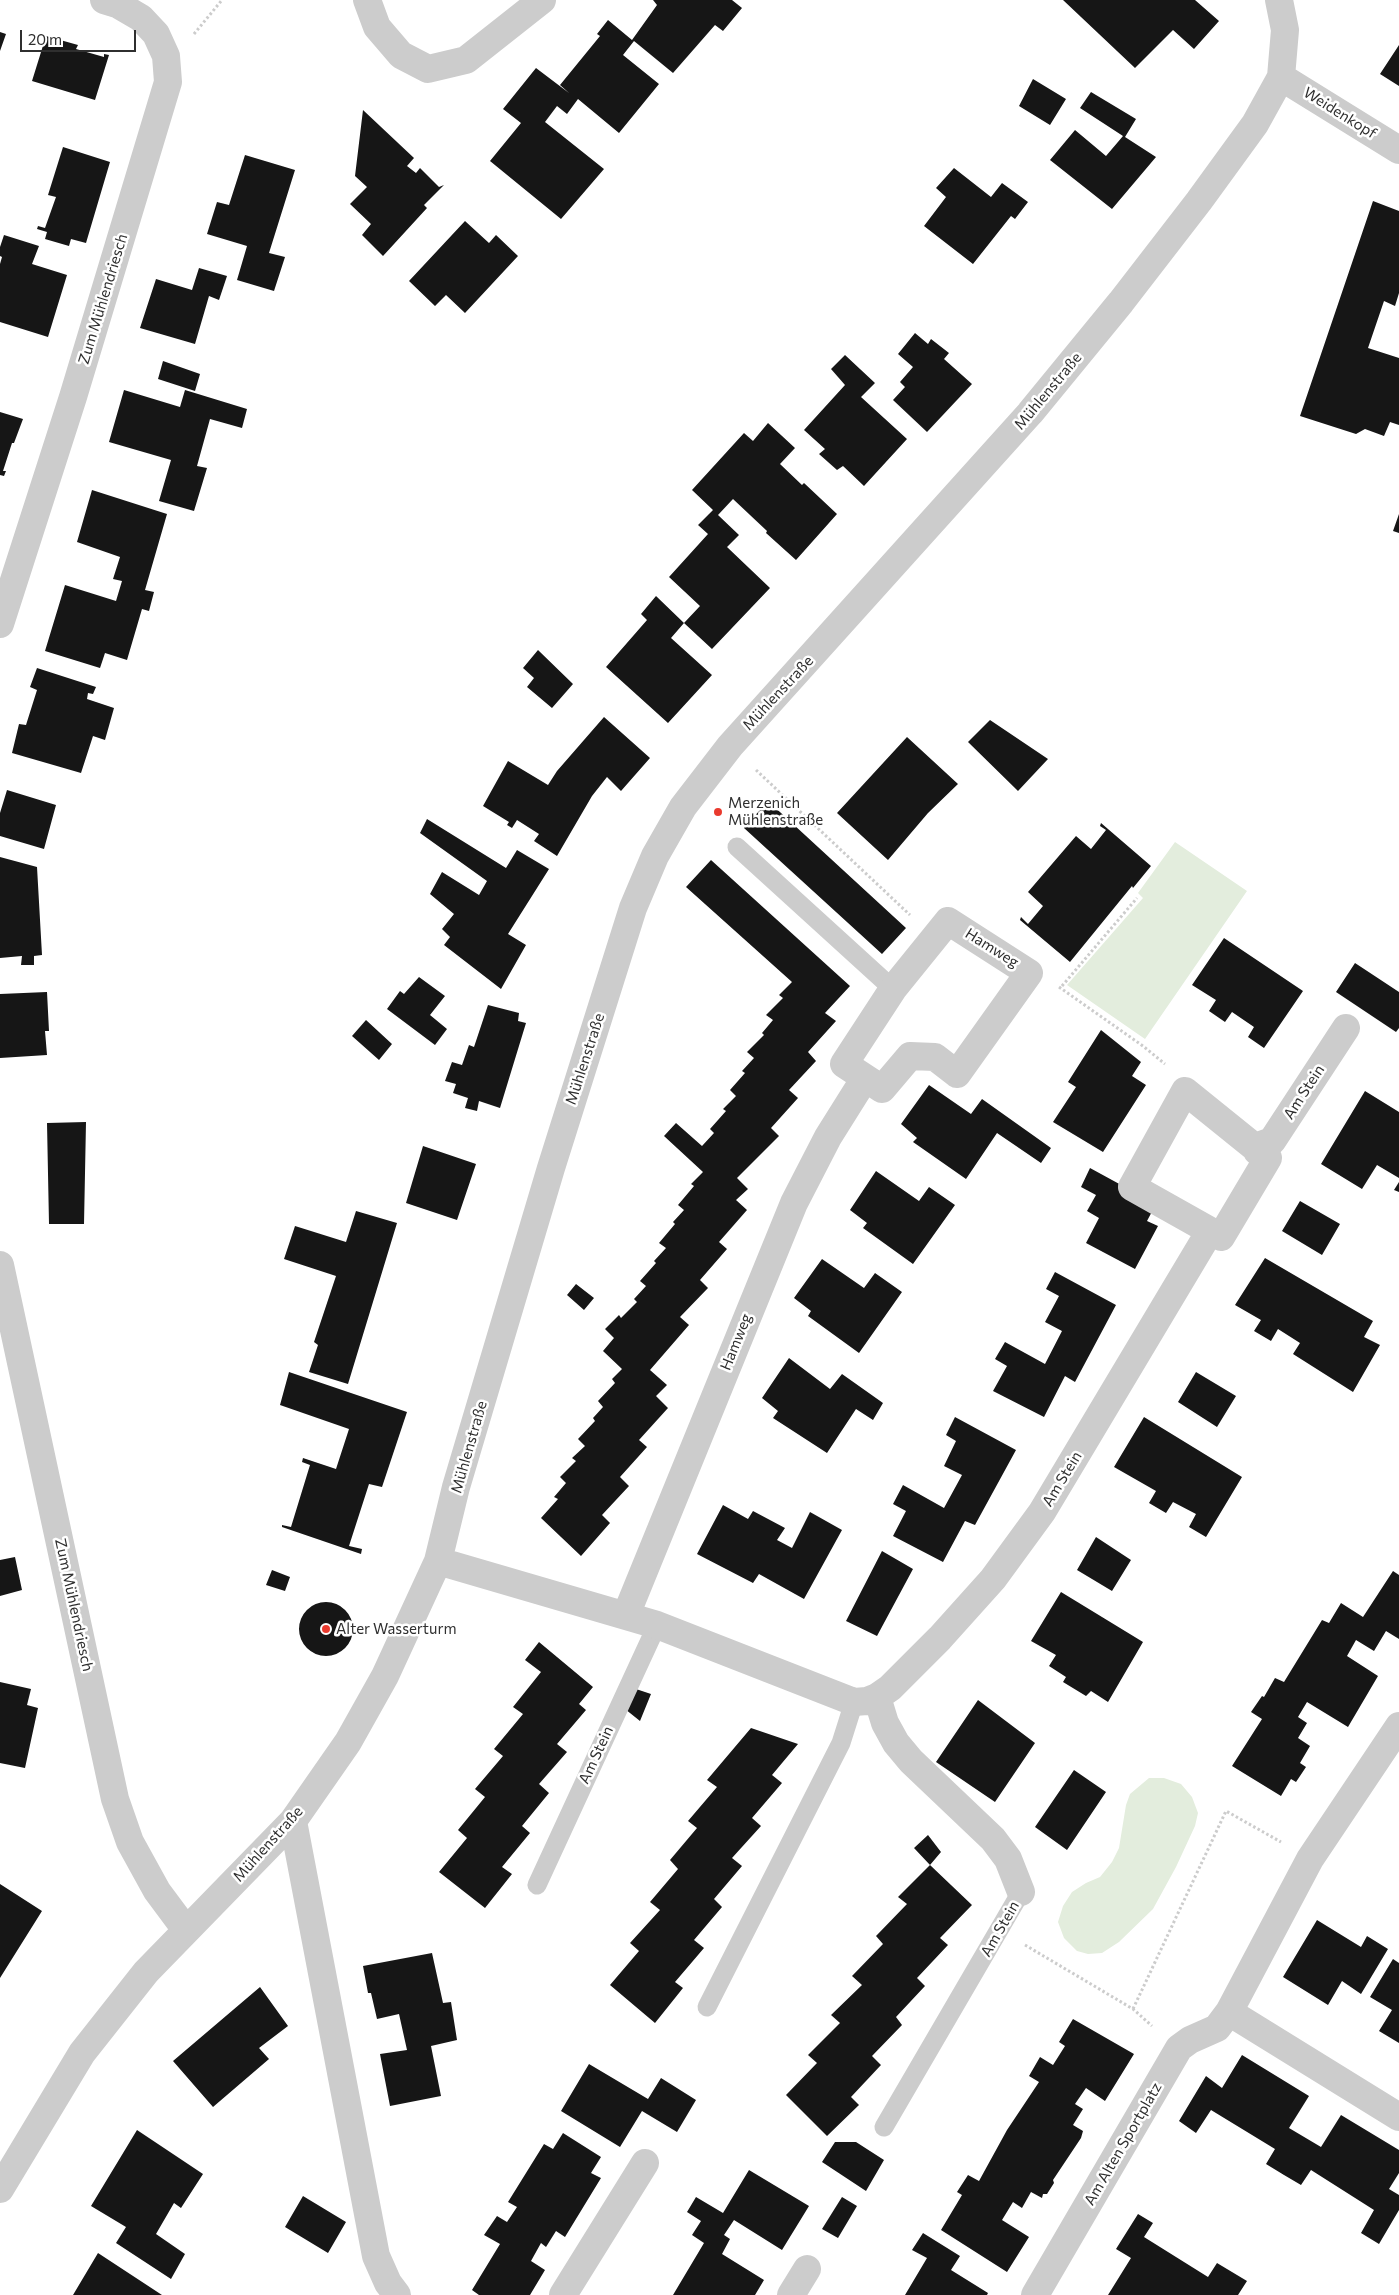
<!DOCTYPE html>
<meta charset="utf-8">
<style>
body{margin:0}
#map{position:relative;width:1399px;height:2295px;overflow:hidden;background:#fff;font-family:Commissioner,sans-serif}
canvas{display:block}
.scale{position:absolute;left:20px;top:30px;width:116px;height:22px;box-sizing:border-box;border:2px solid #2f2f2f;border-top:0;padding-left:6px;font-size:15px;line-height:18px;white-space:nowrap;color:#2f2f2f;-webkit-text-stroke:4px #fff;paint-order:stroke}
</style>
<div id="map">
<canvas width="1399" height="2295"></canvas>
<div class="scale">20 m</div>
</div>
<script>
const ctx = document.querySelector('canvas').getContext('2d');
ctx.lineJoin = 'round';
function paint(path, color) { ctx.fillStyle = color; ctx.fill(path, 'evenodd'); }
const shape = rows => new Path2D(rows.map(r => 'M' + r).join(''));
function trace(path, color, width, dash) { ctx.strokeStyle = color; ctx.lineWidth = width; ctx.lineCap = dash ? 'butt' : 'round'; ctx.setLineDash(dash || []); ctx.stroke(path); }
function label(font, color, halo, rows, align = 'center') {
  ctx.font = font + ' Commissioner,sans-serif'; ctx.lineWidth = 5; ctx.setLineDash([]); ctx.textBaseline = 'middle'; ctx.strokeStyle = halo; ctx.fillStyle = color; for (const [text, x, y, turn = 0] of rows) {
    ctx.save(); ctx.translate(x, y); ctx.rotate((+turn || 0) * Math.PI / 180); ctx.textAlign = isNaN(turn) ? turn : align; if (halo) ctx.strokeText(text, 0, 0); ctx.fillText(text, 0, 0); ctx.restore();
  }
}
paint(shape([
 [1175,842,1247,891,1145,1039,1067,985,1143,898,1138,893],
 [1149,1778,1164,1778,1181,1784,1192,1797,1198,1813,1195,1826,1176,1867,1153,1909,1119,1942,1102,1953,1088,1954,1077,1951,1064,1938,1058,1922,1063,1906,1072,1892,1086,1883,1100,1877,1112,1862,1119,1848,1126,1805,1130,1794]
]), '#e3eddd');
paint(shape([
 [653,0,732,0,742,8,723,31,715,25,673,73,634,41,623,55,659,84,619,133,578,99,567,114,557,106,545,122,604,169,561,219,490,161,521,123,503,109,536,68,569,93,560,85,600,36,597,34,608,20,632,40,657,5],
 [1063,0,1195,0,1219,21,1194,49,1173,30,1135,68],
 [0,32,6,34,0,51],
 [46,36,78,45,76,49,104,57,104,54,109,55,95,100,32,81],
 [1399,45,1399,86,1380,74],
 [1033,79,1066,99,1050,125,1019,106],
 [1091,92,1136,119,1125,137,1156,157,1112,209,1050,160,1075,130,1106,156,1123,136,1080,108],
 [363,110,414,158,407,166,416,173,420,168,439,187,444,185,424,205,427,208,383,256,362,235,371,224,350,204,367,187,355,176],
 [63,147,110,162,86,243,71,239,69,246,45,239,47,232,37,229,38,226,45,228,56,197,48,195],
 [245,155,295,170,269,253,285,257,274,291,237,280,247,246,207,234,217,202,229,205],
 [954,168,991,197,1002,183,1028,202,1015,219,1011,216,973,264,924,226,946,197,936,188],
 [1373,201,1399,211,1399,293,1395,306,1384,301,1368,348,1399,358,1399,425,1390,422,1384,436,1365,429,1356,434,1300,416],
 [465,221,489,243,496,235,518,256,465,313,446,295,435,306,409,281],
 [4,235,39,246,32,264,67,275,48,337,0,322,0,264,2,257,0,256,0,247],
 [199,268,227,276,219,300,209,296,195,344,140,328,156,279,192,290],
 [915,333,928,344,931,339,949,353,944,359,972,384,927,432,893,400,905,387,900,382,913,367,898,354],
 [845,355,875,383,861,397,907,439,864,486,843,466,837,470,819,454,825,449,804,430,845,385,831,369],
 [163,361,200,374,195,391,158,379],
 [124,390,180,407,185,390,247,409,242,428,210,419,197,466,207,468,194,511,159,501,171,460,109,442],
 [0,412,23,419,14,443,12,443,3,471,6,471,4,476,0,475],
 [768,423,795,448,780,464,802,485,804,483,837,514,796,560,766,533,767,531,733,499,718,515,739,535,727,547,770,588,712,649,684,623,700,606,669,577,708,534,698,525,713,510,692,490,744,433,753,441],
 [92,490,167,514,145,590,154,592,149,611,142,609,127,660,105,653,100,668,45,651,65,585,116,601,122,581,113,579,120,557,77,542],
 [1399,514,1399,533,1393,531],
 [656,596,684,623,671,638,712,675,668,723,606,667,647,620,641,614],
 [538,650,573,684,552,708,527,687,534,678,523,668],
 [37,668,96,687,93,694,88,693,87,699,114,708,105,740,93,736,81,773,12,753,19,724,26,725,37,690,30,687],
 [604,717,650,758,621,791,607,777,592,796,557,856,534,841,539,834,517,820,512,828,507,825,509,822,483,806,508,761,548,785,557,771],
 [990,720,1048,759,1018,791,968,742],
 [907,737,958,784,928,813,888,860,837,813],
 [7,790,56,805,44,849,0,836,0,813],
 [768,801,906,928,882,954,744,828],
 [427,819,506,868,517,850,549,869,508,934,526,945,501,989,444,945,450,937,442,929,454,914,430,894,442,872,479,895,487,881,420,833],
 [1101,823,1151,866,1133,888,1132,886,1070,962,1020,920,1021,917,1028,924,1043,906,1028,892,1076,836,1091,849,1106,830,1100,826],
 [0,857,37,867,42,955,34,956,34,965,21,965,22,956,0,958],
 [711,860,850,986,825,1013,836,1021,808,1052,816,1061,789,1090,798,1098,771,1128,779,1136,737,1178,748,1189,736,1200,747,1210,719,1242,727,1249,700,1280,708,1288,680,1317,689,1325,650,1370,667,1385,656,1396,668,1408,639,1440,647,1447,620,1477,629,1486,602,1515,610,1523,581,1556,541,1518,558,1499,554,1497,566,1483,560,1477,576,1461,572,1458,585,1446,578,1439,595,1421,593,1418,603,1407,598,1401,615,1383,612,1379,622,1369,603,1351,614,1338,605,1329,619,1315,621,1318,637,1302,634,1299,646,1286,640,1281,656,1263,654,1261,666,1248,659,1243,675,1224,673,1222,684,1210,678,1205,694,1186,691,1184,703,1172,664,1136,676,1123,702,1146,714,1133,710,1129,726,1111,723,1109,736,1096,730,1090,745,1073,742,1071,754,1058,747,1052,764,1035,762,1033,773,1020,766,1015,783,998,779,995,792,982,686,887],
 [1224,938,1303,991,1264,1048,1248,1037,1254,1027,1232,1012,1225,1022,1209,1011,1216,1000,1192,985],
 [1355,963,1399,992,1399,1028,1396,1032,1336,992],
 [419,977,445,996,430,1015,447,1029,435,1045,387,1009,400,991,404,994],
 [47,992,49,1031,45,1031,47,1055,0,1058,0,994],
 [488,1005,519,1013,518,1021,526,1023,500,1108,479,1101,477,1111,465,1108,468,1098,453,1093,456,1084,445,1081,452,1062,462,1065,469,1045,474,1047],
 [366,1020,392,1044,379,1060,352,1036],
 [1101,1030,1141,1062,1132,1076,1146,1085,1103,1152,1053,1122,1076,1087,1068,1082],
 [929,1085,971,1114,982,1099,1051,1148,1041,1163,997,1133,966,1179,913,1142,917,1138,901,1124],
 [1365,1091,1399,1112,1399,1178,1377,1165,1362,1189,1321,1164],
 [86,1122,84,1224,49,1224,47,1123],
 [423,1146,476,1164,457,1220,406,1203],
 [1090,1168,1156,1204,1147,1221,1158,1226,1135,1269,1086,1243,1099,1218,1087,1211,1096,1195,1081,1187],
 [876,1171,919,1201,929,1187,955,1205,913,1264,863,1228,867,1223,850,1210],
 [1399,1182,1399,1192,1394,1190],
 [1300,1201,1340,1224,1322,1255,1282,1231],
 [356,1211,397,1223,348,1384,309,1372,318,1345,314,1342,336,1276,284,1259,295,1226,346,1242],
 [1265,1258,1373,1321,1364,1337,1380,1345,1353,1392,1293,1354,1300,1343,1278,1329,1271,1341,1254,1331,1261,1320,1235,1305],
 [822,1259,864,1288,875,1273,902,1292,859,1353,808,1316,811,1311,794,1298],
 [1055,1272,1116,1305,1075,1382,1065,1376,1044,1417,993,1391,1007,1366,995,1359,1005,1342,1045,1364,1062,1331,1045,1322,1059,1296,1046,1289],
 [576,1284,594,1298,584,1310,567,1295],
 [789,1358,830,1389,842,1374,883,1403,873,1420,856,1409,827,1453,773,1418,778,1411,762,1398],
 [289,1372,407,1412,382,1487,369,1484,349,1546,362,1549,361,1554,282,1527,282,1525,291,1527,310,1465,302,1462,303,1458,336,1469,349,1429,280,1405],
 [1196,1372,1236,1396,1217,1427,1178,1402],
 [955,1417,1016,1450,975,1525,965,1521,943,1562,893,1536,906,1511,893,1504,903,1485,944,1508,962,1475,944,1466,956,1441,946,1435],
 [1144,1417,1242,1477,1206,1537,1189,1527,1196,1514,1173,1502,1166,1513,1149,1503,1156,1491,1114,1467],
 [723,1505,748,1519,753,1511,785,1528,777,1540,792,1548,810,1512,842,1530,804,1599,759,1574,753,1583,697,1554],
 [1096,1537,1131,1560,1112,1591,1077,1570],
 [882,1551,913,1569,877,1636,846,1621],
 [15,1557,22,1590,0,1596,0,1560],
 [272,1570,290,1577,285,1591,266,1585],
 [1393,1571,1399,1575,1399,1639,1386,1631,1374,1651,1356,1640,1347,1656,1378,1676,1348,1727,1307,1702,1298,1717,1307,1723,1298,1738,1310,1746,1300,1763,1306,1767,1296,1782,1291,1779,1281,1796,1232,1766,1262,1719,1251,1712,1262,1696,1264,1697,1275,1678,1284,1682,1322,1620,1329,1623,1341,1603,1363,1617],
 [1061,1592,1143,1642,1108,1702,1091,1691,1086,1696,1063,1682,1066,1677,1049,1666,1056,1655,1031,1641],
 '299 1629a27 27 0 1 1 54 0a27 27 0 1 1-54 0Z',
 [539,1642,593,1687,579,1704,586,1710,557,1744,567,1752,539,1784,549,1793,522,1826,530,1833,502,1867,512,1874,485,1908,439,1872,467,1838,458,1830,485,1797,475,1789,503,1756,494,1749,523,1714,513,1707,541,1672,525,1660],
 [0,1682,31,1689,27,1705,38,1708,25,1768,0,1763],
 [633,1688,651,1694,640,1721,625,1709],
 [978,1700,1035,1743,995,1802,936,1762],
 [751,1728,798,1744,772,1775,782,1783,752,1818,761,1826,732,1858,742,1866,714,1899,722,1907,694,1940,704,1948,675,1982,683,1988,655,2023,610,1985,639,1951,630,1943,660,1910,650,1902,678,1869,670,1860,697,1828,688,1821,717,1787,707,1780],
 [1074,1770,1106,1792,1067,1850,1035,1827],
 [928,1835,941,1852,930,1865,972,1905,940,1938,948,1945,917,1978,925,1986,896,2017,902,2025,872,2056,881,2065,851,2097,859,2105,827,2136,786,2095,817,2063,808,2055,840,2023,831,2015,862,1985,852,1976,883,1944,876,1936,907,1904,898,1897,930,1865,914,1848],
 [0,1884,42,1911,0,1978],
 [1317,1920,1361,1947,1367,1936,1388,1949,1361,1994,1342,1981,1328,2005,1283,1977],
 [432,1953,443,2003,451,2002,457,2040,431,2046,441,2096,390,2106,380,2054,407,2050,399,2014,377,2019,371,1993,368,1993,363,1966],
 [1393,1959,1399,1963,1399,2043,1379,2031,1392,2010,1370,1997],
 [260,1987,288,2026,259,2048,269,2059,213,2107,173,2061],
 [1073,2019,1134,2054,1105,2101,1086,2088,1075,2104,1083,2109,1073,2125,1083,2131,1081,2138,1053,2180,1054,2183,1047,2194,1043,2194,1042,2198,1031,2192,1022,2208,1013,2202,1002,2220,1029,2237,1007,2272,941,2230,962,2195,957,2192,968,2175,979,2181,1007,2130,1039,2082,1029,2076,1040,2057,1053,2065,1065,2046,1059,2042],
 [1242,2055,1309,2096,1289,2128,1321,2147,1341,2115,1399,2150,1399,2173,1389,2189,1399,2195,1399,2210,1379,2244,1361,2233,1374,2210,1311,2170,1301,2185,1284,2175,1266,2164,1275,2149,1211,2110,1196,2133,1179,2121,1206,2076,1222,2088],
 [589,2064,648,2099,661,2078,696,2100,677,2132,642,2111,620,2147,561,2111],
 [137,2130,203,2174,181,2208,174,2203,156,2234,185,2254,171,2279,116,2243,126,2227,91,2206],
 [563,2133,601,2157,591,2173,601,2178,565,2237,556,2231,546,2247,541,2243,531,2261,545,2270,530,2295,479,2295,472,2290,500,2244,484,2235,497,2216,507,2222,517,2207,508,2202,544,2144,553,2149],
 [835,2142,856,2142,884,2160,866,2191,822,2162],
 [749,2170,809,2206,782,2250,734,2220,724,2235,730,2239,722,2254,764,2280,755,2295,673,2295,704,2243,692,2235,701,2221,687,2212,696,2197,723,2213],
 [303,2196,346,2222,328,2253,285,2227],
 [842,2197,857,2206,838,2238,822,2229],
 [1138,2214,1153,2223,1144,2237,1208,2277,1217,2263,1247,2281,1238,2295,1108,2295,1131,2258,1116,2249],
 [923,2233,960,2256,951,2270,988,2293,987,2295,905,2295,927,2258,912,2250],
 [98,2253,162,2295,73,2295]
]), '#161616');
trace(shape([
 [194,34,222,0],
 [756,770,910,915],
 [1062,986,1137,898],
 [1059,987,1143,1046,1165,1064],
 [1025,1945,1133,2009,1152,2026],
 [1133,2009,1226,1811,1281,1842]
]), '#ccc', 3, [2.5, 2.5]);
trace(shape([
 [737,847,893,989],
 [537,1885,657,1625],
 [707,2007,841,1743,854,1702],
 [884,2127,1021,1892]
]), '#ccc', 19);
trace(shape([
 [367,0,377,27,401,55,428,69,466,60,542,0],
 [1281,77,1399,150],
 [0,624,73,397,168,82,166,56,156,34,141,18,117,4,104,0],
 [948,921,1029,973,957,1074,935,1057,910,1056,882,1089,844,1064,893,989,948,921],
 [1185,1091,1268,1158,1221,1237,1132,1187,1185,1091],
 [1257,1151,1261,1145,1272,1141,1346,1028],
 [0,1265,115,1799,130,1842,157,1891,186,1930],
 [438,1561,657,1625,854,1702,867,1701,877,1697,890,1688,940,1638,993,1579,1042,1512,1210,1231],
 [626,1615,794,1203,828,1137,865,1078],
 [877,1697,885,1723,896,1743,911,1761,993,1839,1008,1859,1021,1892],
 [293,1821,376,2256,388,2283,397,2295],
 [1229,2012,1399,2117],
 [0,2189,82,2053,146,1972,293,1821,348,1742,385,1676,438,1561,456,1487,551,1168,633,908,655,856,683,807,730,746,1030,413,1121,302,1199,201,1255,124,1281,77,1285,30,1279,0],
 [563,2295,645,2163],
 [791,2295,807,2269],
 [1035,2295,1179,2048,1190,2040,1217,2028,1229,2012,1310,1859,1399,1726]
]), '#ccc', 28);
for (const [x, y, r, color] of [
 [718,812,5,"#e93a2e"],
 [326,1629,5,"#e93a2e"]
]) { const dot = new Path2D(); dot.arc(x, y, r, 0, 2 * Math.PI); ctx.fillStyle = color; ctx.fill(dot); trace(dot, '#fff', 2); }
label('15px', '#2f2f2f', '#fff', [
 ["Weidenkopf",1340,113,32],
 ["Zum Mühlendriesch",103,299,-73],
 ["Mühlenstraße",1048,391,-50],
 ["Mühlenstraße",778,693,-47],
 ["Hamweg",992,948,32],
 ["Mühlenstraße",585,1059,-72],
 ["Am Stein",1304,1092,-57],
 ["Hamweg",736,1342,-68],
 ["Mühlenstraße",469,1447,-74],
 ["Am Stein",1062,1479,-59],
 ["Zum Mühlendriesch",74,1605,78],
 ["Am Stein",596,1755,-65],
 ["Mühlenstraße",268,1844,-48],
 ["Am Stein",1000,1929,-60],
 ["Am Alten Sportplatz",1123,2144,-60]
]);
label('15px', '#2f2f2f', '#fff', [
 ["Merzenich",728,803],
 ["Mühlenstraße",728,820],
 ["Alter Wasserturm",336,1629]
], 'left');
</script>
